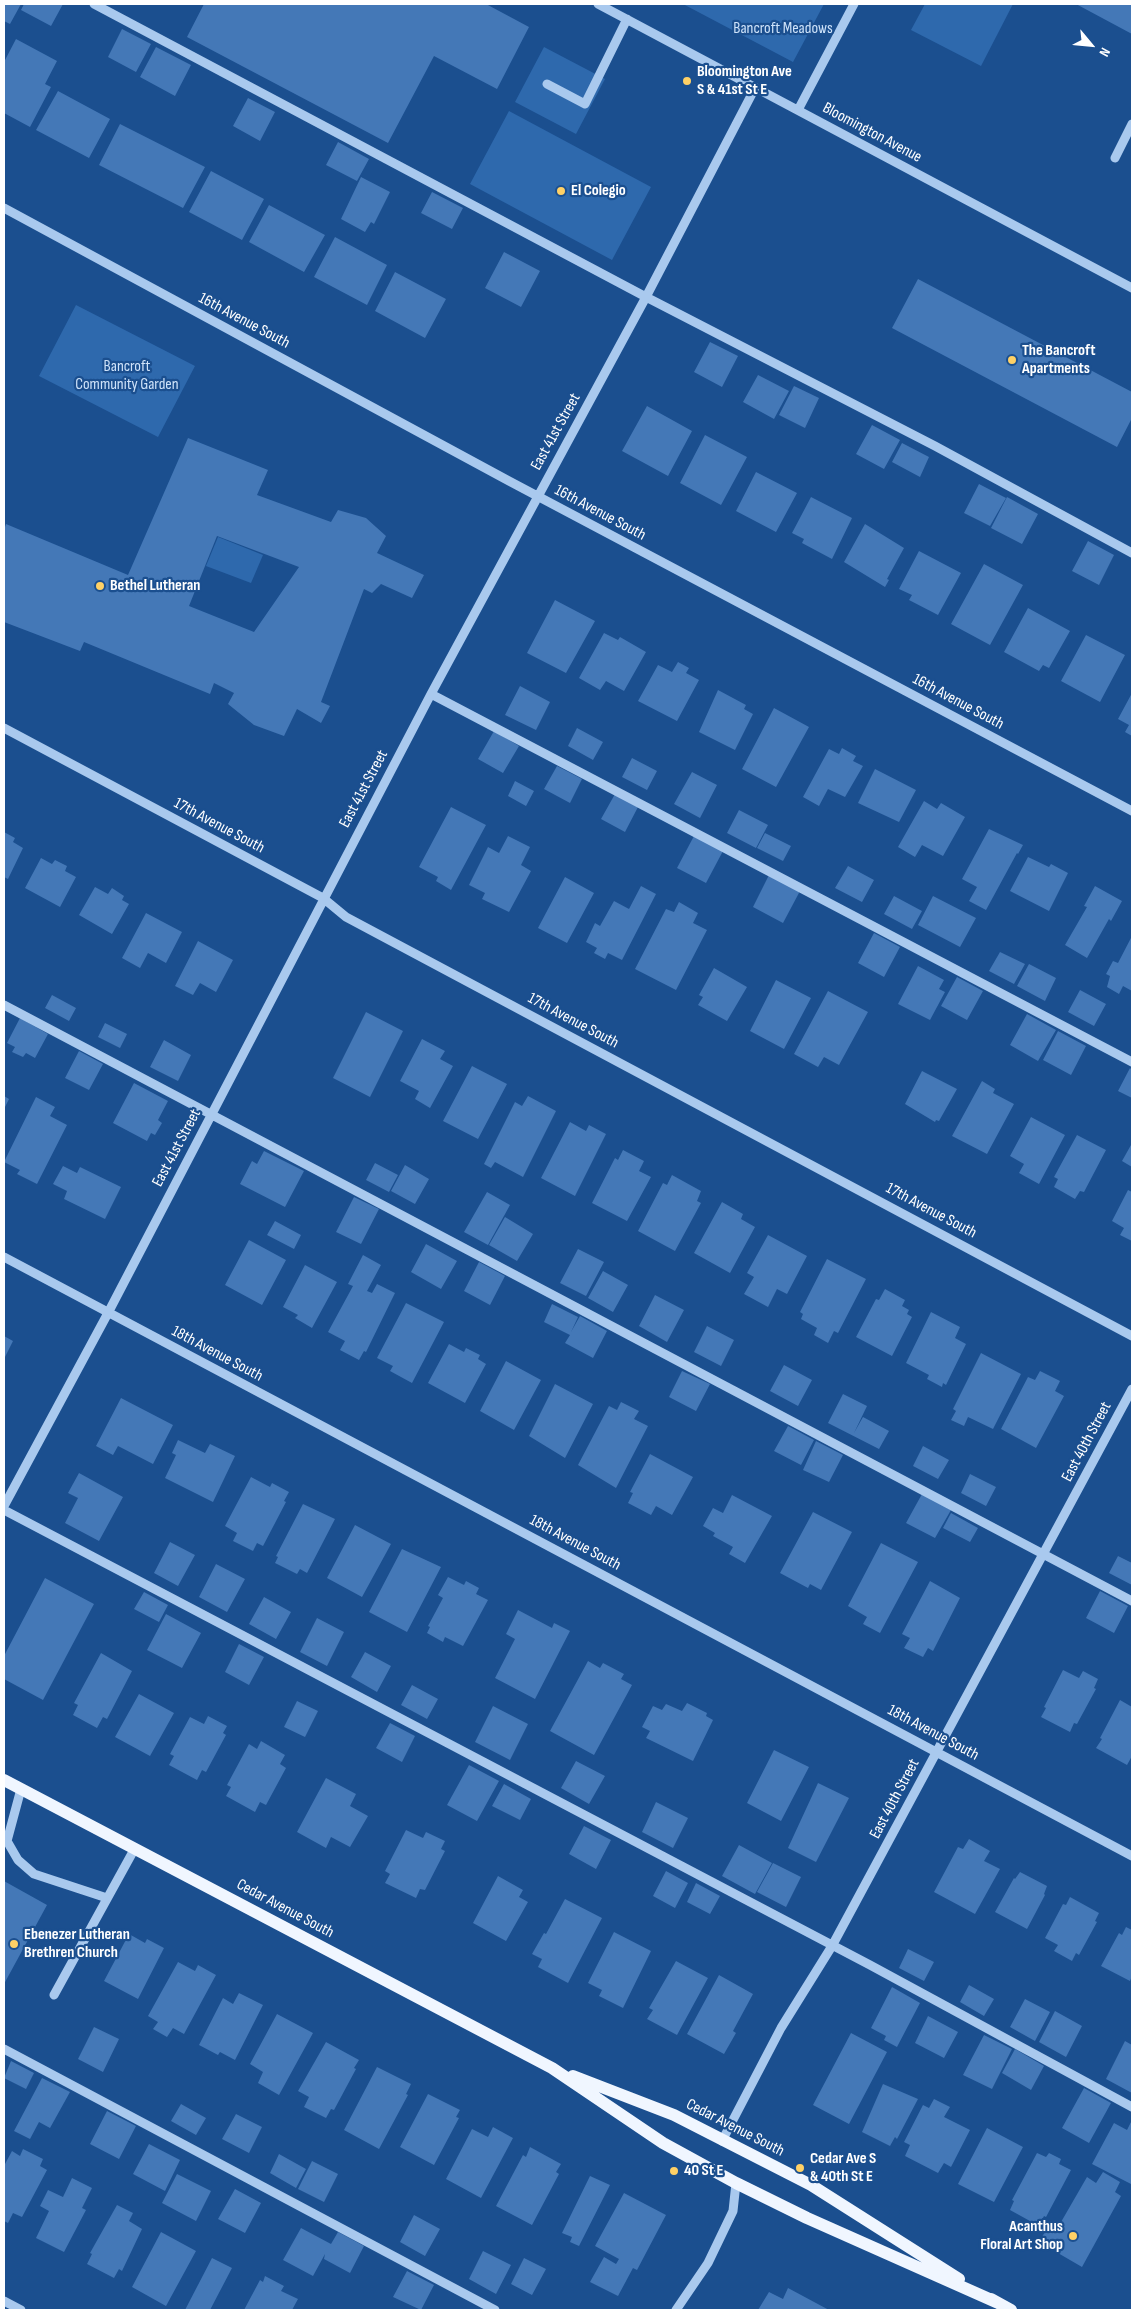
<!DOCTYPE html>
<style>
body{margin:0}
#map{position:relative;width:1136px;height:2314px;overflow:hidden;background:#1b4f8f;font-family:"Sofia Sans Condensed",sans-serif}
canvas{display:block}
.frame{position:absolute;inset:0;border:5px solid #fff;pointer-events:none}
.north{position:absolute;left:1066px;top:20px;width:50px;height:50px;-webkit-text-stroke:4px #1b4f8f;paint-order:stroke;rotate:118deg;font-size:14px;font-weight:700;line-height:20px;text-align:center;color:#fff}
.north::after{content:'';display:block;margin:auto;width:18px;height:22px;background:#fff;clip-path:polygon(50% 0,100% 100%,50% 72%,0 100%)}
</style>
<div id="map">
<canvas width="1136" height="2314"></canvas>
<div class="frame"></div>
<div class="north">N</div>
</div>
<script>
const ctx = document.querySelector('canvas').getContext('2d');
ctx.lineJoin = 'round';
function paint(path, color) { ctx.fillStyle = color; ctx.fill(path, 'evenodd'); }
const shape = rows => new Path2D(rows.map(r => 'M' + r).join(''));
function trace(path, color, width, dash) { ctx.strokeStyle = color; ctx.lineWidth = width; ctx.lineCap = dash ? 'butt' : 'round'; ctx.setLineDash(dash || []); ctx.stroke(path); }
function label(font, color, halo, rows, align = 'center') {
  ctx.font = font + ' "Sofia Sans Condensed",sans-serif'; ctx.lineWidth = 4.5; ctx.setLineDash([]); ctx.textBaseline = 'middle'; ctx.strokeStyle = halo; ctx.fillStyle = color; for (const [text, x, y, turn = 0] of rows) {
    ctx.save(); ctx.translate(x, y); ctx.rotate((+turn || 0) * Math.PI / 180); ctx.textAlign = isNaN(turn) ? turn : align; if (halo) ctx.strokeText(text, 0, 0); ctx.fillText(text, 0, 0); ctx.restore();
  }
}
paint(shape([
 [683,4,824,4,793,62],
 [925,4,1013,4,981,66,911,30],
 [544,47,605,79,576,134,515,102],
 [509,111,651,187,612,260,470,184],
 [76,305,195,366,158,437,39,376],
 [218,537,263,555,251,583,206,566]
]), '#2e69ad');
paint(shape([
 [4,4,21,4,10,24,4,21],
 [24,4,63,4,51,26,21,10],
 [204,4,486,4,529,27,497,89,434,56,388,143,187,37],
 [1076,4,1132,4,1132,34],
 [122,29,151,44,136,72,108,57],
 [16,39,57,61,45,84,51,87,30,127,4,113,4,62],
 [156,47,191,65,175,96,140,77],
 [58,91,110,119,89,158,36,130],
 [248,98,275,112,260,141,233,126],
 [120,124,205,167,183,208,99,165],
 [338,142,369,159,357,181,326,165],
 [211,171,264,199,242,240,189,212],
 [361,177,390,192,374,224,371,222,365,232,341,219],
 [432,192,463,208,452,229,421,213],
 [269,205,325,235,304,272,249,242],
 [335,237,387,265,367,305,314,277],
 [504,252,540,271,521,307,485,288],
 [395,272,446,299,425,338,375,311],
 [918,279,1132,392,1132,418,1117,447,892,328],
 [710,342,738,356,722,387,694,372],
 [758,375,789,391,774,419,743,402],
 [794,386,819,398,805,428,779,415],
 [647,406,692,431,668,476,622,451],
 [872,425,900,440,884,469,856,454],
 [705,435,747,457,721,505,680,483],
 [188,438,268,470,257,495,331,522,338,510,366,518,386,536,377,553,424,575,412,598,381,584,372,593,364,589,321,702,330,706,321,723,297,709,284,736,254,725,228,704,234,693,214,683,210,694,84,642,80,651,4,622,4,530,6,524,128,575],
 [217,536,299,567,254,632,189,606],
 [902,443,929,457,920,477,892,462],
 [756,472,797,493,776,532,736,511],
 [979,484,1006,498,990,526,964,513],
 [811,497,852,518,832,559,802,543,804,539,792,533],
 [1007,497,1038,514,1022,544,991,528],
 [865,524,904,548,887,579,889,580,885,587,844,562],
 [1088,541,1114,555,1099,585,1072,571],
 [919,551,961,573,938,615,909,600,912,595,899,589],
 [984,564,1023,585,990,645,951,624],
 [555,600,595,621,566,673,527,653],
 [1028,608,1070,631,1049,668,1043,665,1039,671,1004,652],
 [604,633,618,640,620,637,646,652,624,691,606,681,600,690,579,678],
 [1086,635,1125,655,1100,702,1061,681],
 [678,662,689,668,686,673,699,680,677,721,638,701,658,665,672,672],
 [520,686,550,702,536,730,505,715],
 [718,690,746,705,744,709,753,714,735,750,699,732],
 [1132,693,1132,736,1125,732,1129,725,1118,719],
 [774,708,809,727,776,787,742,769],
 [577,728,603,742,593,760,568,746],
 [494,731,519,746,503,773,478,759],
 [842,748,856,756,853,761,863,766,845,797,828,789,819,806,803,797,829,749,839,754],
 [632,758,657,771,647,790,622,777],
 [557,766,582,779,570,803,544,789],
 [875,769,916,790,899,822,858,803],
 [692,772,717,785,700,818,674,804],
 [515,781,534,791,526,806,508,796],
 [615,794,638,807,625,832,601,819],
 [924,801,937,809,941,803,965,817,943,856,922,845,915,857,898,847],
 [451,807,486,825,451,890,436,881,438,877,419,867],
 [739,810,768,825,756,848,727,833],
 [989,829,1023,845,1018,854,1017,853,986,910,969,901,977,887,962,879],
 [4,832,15,838,13,842,23,848,8,879,4,877],
 [765,833,791,846,783,861,757,848],
 [508,836,530,847,521,865,531,871,509,912,482,899,485,893,469,885,488,847,499,853],
 [694,836,723,851,706,883,677,868],
 [1028,857,1049,867,1051,864,1068,873,1049,911,1010,891],
 [41,858,52,864,55,860,67,866,65,871,76,877,60,907,25,888],
 [848,866,874,880,862,902,835,888],
 [769,875,800,891,783,923,753,907],
 [565,877,594,893,567,943,538,928],
 [641,886,656,894,622,960,608,953,605,959,594,953,597,948,586,942,595,923,600,926,614,901,629,909],
 [1095,886,1122,901,1111,921,1109,919,1087,958,1065,945,1087,907,1084,906],
 [95,887,108,894,112,888,124,896,122,900,129,904,112,934,79,915],
 [894,896,922,911,912,929,884,914],
 [933,896,976,918,960,947,918,925],
 [679,902,698,913,693,923,707,930,676,990,635,969,666,909,674,912],
 [146,913,182,932,166,963,148,953,140,968,122,958],
 [874,933,900,947,884,977,858,963],
 [1132,936,1132,991,1123,986,1119,994,1107,987,1110,976,1106,974,1113,961,1118,963],
 [198,941,233,960,216,992,200,983,193,995,175,986],
 [1000,952,1025,964,1014,984,989,971],
 [1029,964,1056,978,1045,1001,1017,986],
 [918,966,944,980,939,989,945,992,930,1020,898,1004],
 [714,968,747,987,727,1021,698,1005,703,997,699,995],
 [957,977,983,991,967,1020,941,1006],
 [776,980,811,998,784,1049,750,1031],
 [1080,990,1106,1004,1094,1026,1068,1012],
 [828,991,868,1012,839,1065,824,1057,818,1067,794,1054],
 [52,995,76,1008,69,1021,45,1008],
 [366,1012,403,1031,370,1097,333,1078],
 [1027,1014,1056,1030,1038,1061,1010,1045],
 [20,1018,48,1034,35,1058,26,1053,23,1057,12,1052,15,1047,7,1043],
 [105,1023,127,1034,120,1048,98,1037],
 [1058,1031,1086,1046,1071,1075,1043,1060],
 [422,1039,445,1051,440,1059,453,1066,430,1108,415,1099,419,1091,400,1081],
 [164,1040,191,1055,178,1081,150,1067],
 [79,1051,103,1064,89,1090,65,1078],
 [472,1066,507,1084,478,1139,443,1121],
 [1130,1068,1132,1070,1132,1098,1118,1091],
 [922,1071,957,1089,939,1121,936,1120,935,1122,905,1104],
 [982,1081,995,1089,993,1093,1014,1104,987,1154,952,1136],
 [134,1083,168,1101,158,1120,162,1123,155,1135,151,1133,147,1141,113,1123],
 [4,1096,9,1099,4,1109],
 [528,1096,556,1111,523,1177,495,1162,491,1168,484,1164,515,1102,522,1106],
 [36,1097,55,1107,50,1116,67,1125,37,1184,17,1174,20,1170,4,1162],
 [1031,1117,1065,1135,1039,1184,1019,1173,1024,1164,1010,1156],
 [570,1122,586,1131,589,1125,606,1134,575,1196,541,1178],
 [1077,1135,1106,1150,1084,1192,1080,1191,1075,1199,1054,1187,1058,1179,1054,1177],
 [1131,1145,1132,1146,1132,1167,1122,1161],
 [623,1150,644,1161,639,1171,651,1177,627,1221,592,1203,615,1158,618,1160],
 [264,1151,304,1171,285,1207,240,1184,252,1161,257,1164],
 [375,1163,398,1175,389,1192,366,1180],
 [405,1165,429,1179,415,1204,391,1191],
 [63,1166,77,1173,80,1167,121,1187,105,1219,64,1199,67,1191,53,1184],
 [672,1175,701,1191,697,1201,701,1203,675,1251,638,1231,663,1183,667,1185],
 [1128,1190,1132,1192,1132,1241,1120,1235,1124,1228,1112,1221],
 [487,1192,510,1205,488,1245,464,1232],
 [354,1197,379,1209,361,1244,336,1232],
 [722,1202,743,1214,741,1219,755,1227,730,1273,694,1253],
 [505,1217,533,1234,517,1261,489,1245],
 [275,1221,301,1235,294,1249,267,1235],
 [768,1235,807,1256,787,1294,777,1289,768,1307,744,1294,754,1277,747,1273],
 [249,1240,286,1260,262,1305,225,1285],
 [426,1244,457,1261,441,1289,411,1272],
 [578,1249,604,1262,586,1296,560,1283],
 [363,1255,381,1265,367,1291,372,1293,377,1284,395,1293,366,1352,364,1351,359,1360,340,1350,345,1341,328,1332,353,1286,348,1284],
 [827,1259,866,1279,838,1333,834,1331,828,1343,814,1335,817,1328,801,1319,803,1314,800,1312],
 [479,1262,505,1276,490,1305,464,1291],
 [305,1265,337,1282,312,1328,295,1318,298,1315,283,1307],
 [603,1271,628,1285,613,1312,588,1298],
 [885,1289,905,1300,902,1306,909,1310,907,1314,912,1317,892,1356,856,1337,876,1299,879,1300],
 [655,1295,684,1310,667,1342,639,1326],
 [406,1303,444,1322,412,1383,390,1371,393,1366,377,1358],
 [552,1304,578,1317,571,1332,580,1316,607,1331,593,1358,565,1343,570,1335,544,1322],
 [931,1312,960,1327,955,1338,966,1344,946,1385,943,1383,942,1387,927,1379,929,1375,906,1363],
 [707,1326,734,1340,721,1366,694,1352],
 [4,1336,13,1341,4,1359],
 [449,1344,464,1352,466,1348,480,1355,478,1359,486,1364,465,1403,428,1383],
 [981,1353,1021,1374,993,1429,968,1417,964,1426,951,1420,956,1411,953,1409],
 [506,1361,541,1380,514,1430,480,1411],
 [784,1365,812,1380,798,1406,770,1391],
 [682,1371,710,1384,696,1411,669,1397],
 [1040,1371,1060,1381,1055,1391,1064,1396,1036,1448,1001,1429,1028,1377,1035,1380],
 [555,1384,593,1404,565,1458,529,1436],
 [843,1394,867,1406,854,1433,863,1417,889,1431,879,1449,828,1423],
 [121,1398,173,1425,153,1464,118,1446,113,1455,96,1446],
 [621,1402,639,1411,634,1419,648,1426,616,1488,578,1465,609,1406,617,1410],
 [788,1426,814,1440,801,1465,774,1451],
 [178,1440,205,1453,210,1444,235,1456,213,1502,165,1478,176,1455,172,1453],
 [816,1441,843,1455,829,1482,803,1470],
 [923,1446,949,1460,938,1479,913,1466],
 [650,1454,693,1477,672,1515,656,1506,651,1515,628,1503,633,1493,630,1492],
 [79,1473,123,1497,99,1541,65,1523,78,1498,68,1493],
 [970,1474,996,1487,986,1506,961,1493],
 [251,1477,270,1487,272,1483,289,1492,284,1501,286,1502,263,1546,257,1543,253,1551,233,1541,237,1533,225,1526],
 [922,1494,951,1510,935,1538,906,1523],
 [732,1495,772,1516,745,1563,729,1554,733,1547,713,1536,715,1533,703,1526,713,1508,723,1513],
 [303,1504,335,1519,307,1573,300,1569,297,1574,275,1563,278,1557,276,1556],
 [813,1512,852,1532,821,1590,810,1584,808,1588,780,1573],
 [951,1513,978,1528,970,1542,943,1528],
 [355,1525,391,1544,362,1597,327,1578],
 [170,1542,195,1555,178,1586,154,1573],
 [881,1543,918,1562,880,1633,863,1624,867,1617,848,1606],
 [402,1549,441,1567,407,1632,369,1612],
 [1118,1556,1132,1563,1132,1585,1109,1573],
 [216,1564,245,1579,227,1612,199,1597],
 [448,1577,464,1585,466,1581,479,1588,476,1594,488,1600,463,1646,445,1637,443,1642,427,1633,430,1627,428,1626,443,1598,438,1595],
 [45,1578,94,1604,43,1700,4,1679,4,1656],
 [930,1581,960,1598,933,1651,928,1648,923,1657,904,1648,910,1638,902,1634],
 [1100,1591,1128,1606,1114,1633,1086,1618],
 [144,1592,168,1605,159,1622,134,1609],
 [264,1597,291,1612,276,1639,249,1624],
 [518,1610,552,1628,554,1623,570,1631,535,1699,495,1678,515,1639,506,1634],
 [166,1614,201,1633,182,1668,147,1650],
 [317,1618,344,1632,327,1666,300,1652],
 [239,1644,264,1657,249,1685,225,1672],
 [365,1652,391,1666,377,1692,351,1677],
 [101,1653,132,1671,107,1719,103,1717,97,1728,73,1715,78,1705,74,1703],
 [588,1661,600,1668,603,1663,624,1674,621,1679,632,1685,594,1755,550,1731],
 [1063,1670,1079,1678,1083,1671,1098,1679,1094,1688,1096,1689,1077,1724,1074,1723,1070,1732,1041,1717,1046,1708,1044,1707],
 [412,1685,438,1699,427,1719,401,1705],
 [139,1694,174,1713,150,1756,115,1737],
 [1120,1700,1132,1707,1132,1756,1127,1765,1096,1748,1102,1739,1100,1738],
 [297,1701,318,1711,305,1737,284,1727],
 [687,1703,707,1713,706,1716,713,1720,693,1761,646,1738,650,1731,642,1727,653,1706,662,1710,666,1704,682,1711],
 [493,1706,528,1724,510,1760,475,1742],
 [208,1716,227,1726,223,1733,226,1735,206,1772,202,1770,197,1780,169,1765,174,1756,170,1754,190,1717,204,1724],
 [390,1723,415,1736,402,1762,376,1748],
 [261,1741,285,1755,280,1764,286,1768,266,1805,260,1802,255,1812,226,1796,231,1787,227,1785,249,1744,257,1749],
 [774,1750,809,1767,781,1821,747,1803],
 [576,1761,605,1776,589,1804,561,1788],
 [469,1765,499,1781,477,1821,447,1805],
 [326,1778,356,1794,350,1806,368,1816,350,1847,331,1837,326,1848,297,1832],
 [818,1783,849,1798,816,1862,788,1848],
 [504,1784,531,1799,520,1820,492,1806],
 [656,1802,688,1818,673,1848,642,1832],
 [584,1826,611,1840,596,1869,569,1854],
 [406,1830,423,1838,426,1832,445,1841,441,1849,445,1851,425,1890,420,1889,416,1898,385,1883,390,1874,385,1871],
 [969,1839,990,1851,984,1861,1000,1869,975,1914,934,1892,958,1847,963,1849],
 [739,1845,772,1863,755,1894,722,1876],
 [773,1863,801,1877,786,1907,757,1892],
 [666,1871,688,1883,675,1908,653,1896],
 [1020,1872,1047,1886,1044,1894,1045,1895,1027,1929,995,1912,1014,1878,1015,1879],
 [498,1876,523,1890,519,1897,528,1902,506,1941,473,1923],
 [4,1881,47,1905,4,1984],
 [696,1883,720,1896,710,1914,687,1902],
 [1070,1897,1099,1913,1095,1921,1097,1922,1079,1955,1076,1953,1072,1961,1054,1951,1058,1945,1045,1938,1063,1904,1066,1905],
 [565,1899,602,1918,568,1983,538,1967,542,1959,532,1954,544,1933,546,1934],
 [1126,1927,1132,1930,1132,1976,1130,1981,1101,1966,1119,1933,1122,1935],
 [614,1932,651,1951,623,2008,599,1996,602,1990,588,1983],
 [129,1934,145,1943,147,1939,164,1948,138,1999,104,1981],
 [908,1949,934,1962,924,1981,899,1968],
 [676,1961,708,1978,677,2035,647,2019,653,2010,649,2008],
 [178,1962,195,1971,198,1965,216,1975,184,2034,173,2028,167,2037,153,2029,158,2022,148,2016],
 [719,1975,753,1994,733,2031,736,2033,724,2054,687,2034],
 [969,1985,994,1999,984,2016,960,2002],
 [892,1987,920,2003,897,2047,884,2040,886,2036,871,2028],
 [239,1993,263,2005,235,2060,220,2052,218,2055,199,2045,223,1998,233,2004],
 [1025,1999,1050,2012,1035,2041,1010,2027],
 [1055,2011,1082,2026,1066,2057,1039,2042],
 [277,2014,313,2033,279,2095,258,2083,263,2072,250,2064],
 [928,2016,958,2032,944,2058,915,2043],
 [94,2027,119,2039,103,2072,78,2059],
 [851,2033,887,2052,849,2124,813,2105],
 [984,2035,1012,2049,992,2089,963,2075],
 [1125,2041,1132,2045,1132,2093,1106,2079],
 [326,2042,359,2060,354,2068,356,2069,334,2110,331,2109,326,2118,304,2107,309,2097,298,2091],
 [1015,2049,1044,2066,1031,2090,1002,2073],
 [11,2061,34,2073,26,2089,4,2078],
 [377,2067,411,2084,406,2094,408,2095,379,2149,344,2130],
 [42,2078,70,2092,50,2128,39,2122,30,2139,14,2131],
 [883,2084,918,2099,897,2139,895,2137,890,2146,862,2132],
 [1084,2088,1111,2103,1089,2143,1062,2128],
 [428,2094,460,2110,456,2117,459,2118,434,2165,400,2147],
 [934,2099,950,2107,944,2117,970,2130,951,2167,944,2163,938,2173,905,2156,910,2145,904,2142,923,2105,929,2108],
 [181,2104,206,2118,196,2135,171,2121],
 [107,2111,136,2126,119,2159,90,2144],
 [236,2114,262,2127,249,2153,222,2139],
 [1132,2120,1132,2182,1131,2184,1092,2164,1114,2123,1127,2130],
 [493,2127,513,2138,481,2198,446,2179,472,2129,488,2137],
 [987,2128,1023,2147,994,2202,958,2184],
 [149,2144,180,2160,165,2191,133,2174],
 [530,2147,561,2164,556,2172,559,2174,532,2225,496,2206,523,2155,526,2157],
 [23,2149,43,2159,40,2166,47,2170,22,2217,13,2213,8,2223,4,2221,4,2163,5,2164,12,2151,20,2156],
 [1037,2153,1046,2157,1049,2153,1061,2159,1059,2164,1071,2170,1046,2217,1044,2216,1039,2226,1010,2210,1014,2201,1012,2200],
 [279,2154,306,2169,296,2188,270,2173],
 [312,2161,338,2174,324,2202,298,2189],
 [1103,2172,1120,2182,1115,2192,1121,2196,1082,2267,1039,2242,1049,2225,1057,2229,1087,2177,1096,2183],
 [177,2174,211,2191,196,2221,162,2203],
 [590,2176,610,2185,579,2246,570,2242,572,2237,562,2233],
 [72,2178,92,2188,82,2208,86,2210,64,2252,36,2238,49,2211,40,2206,48,2190,63,2197],
 [235,2189,261,2203,245,2233,218,2219],
 [624,2193,666,2215,637,2270,633,2268,618,2296,590,2282,604,2257,616,2264,619,2259,595,2246],
 [117,2205,133,2213,129,2221,142,2229,122,2271,119,2269,114,2278,87,2264,92,2254,90,2253],
 [414,2215,440,2229,425,2256,400,2242],
 [301,2228,331,2244,338,2232,364,2246,350,2273,324,2259,325,2254,313,2276,283,2260],
 [161,2232,196,2251,166,2306,132,2287],
 [483,2251,511,2265,496,2294,469,2279],
 [212,2258,232,2268,210,2310,185,2310],
 [524,2258,546,2269,532,2295,511,2284],
 [407,2271,434,2285,421,2310,393,2297],
 [265,2276,284,2286,281,2291,298,2299,292,2310,244,2310,260,2280,263,2282],
 [788,2288,829,2310,758,2310,769,2292,783,2299]
]), '#4478b7');
trace(shape([
 [94,4,646,297,935,446,1132,553],
 [598,4,1132,288],
 [547,84,585,104,627,19],
 [798,110,854,4],
 [1115,158,1132,124],
 [4,208,509,481,1132,811],
 [431,694,1132,1062],
 [4,728,323,898,346,917,1132,1336],
 [4,1005,1132,1601],
 [4,1257,1132,1856],
 [4,1506,108,1313,431,694,646,297,755,88],
 [4,1510,870,1965,1132,2107],
 [21,1789,7,1841,18,1860,34,1874,107,1898],
 [54,1995,135,1848],
 [4,2049,495,2310],
 [722,2141,781,2028,832,1946,1132,1389],
 [4,2301,21,2310],
 [676,2310,708,2263,733,2211,736,2183]
]), '#a9c9ee', 9);
trace(shape([
 [4,1780,552,2068,663,2143,736,2183,807,2218,996,2302],
 [573,2076,674,2115,811,2185,959,2279],
 [991,2299,1011,2310]
]), '#f0f6ff', 12);
for (const [x, y, r, color] of [
 [687,81,5,"#ffd166"],
 [561,191,5,"#ffd166"],
 [1012,360,5,"#ffd166"],
 [100,586,5,"#ffd166"],
 [14,1944,5,"#ffd166"],
 [800,2168,5,"#ffd166"],
 [674,2171,5,"#ffd166"],
 [1073,2236,5,"#ffd166"]
]) { const dot = new Path2D(); dot.arc(x, y, r, 0, 2 * Math.PI); ctx.fillStyle = color; ctx.fill(dot); trace(dot, '#1b4f8f', 2); }
label('16px', '#cfe3fa', '#1b4f8f', [
 ["Bancroft Meadows",783,29],
 ["Bancroft",127,367],
 ["Community Garden",127,385]
]);
label('bold 16px', '#fff', '#1b4f8f', [
 ["Bloomington Ave",697,72],
 ["S & 41st St E",697,90],
 ["El Colegio",571,191],
 ["The Bancroft",1022,351],
 ["Apartments",1022,369],
 ["Bethel Lutheran",110,586],
 ["Ebenezer Lutheran",24,1935],
 ["Brethren Church",24,1953],
 ["Cedar Ave S",810,2159],
 ["& 40th St E",810,2177],
 ["40 St E",684,2171],
 ["Acanthus",1063,2227,"right"],
 ["Floral Art Shop",1063,2245,"right"]
], 'left');
label('16px', '#fff', '#1b4f8f', [
 ["Bloomington Avenue",872,133,28],
 ["16th Avenue South",244,321,28],
 ["East 41st Street",556,432,-61],
 ["16th Avenue South",600,513,28],
 ["16th Avenue South",958,702,28],
 ["East 41st Street",364,789,-62],
 ["17th Avenue South",219,826,28],
 ["17th Avenue South",573,1021,28],
 ["East 41st Street",177,1148,-62],
 ["17th Avenue South",931,1211,28],
 ["18th Avenue South",217,1354,28],
 ["East 40th Street",1087,1442,-62],
 ["18th Avenue South",575,1543,28],
 ["18th Avenue South",933,1733,28],
 ["East 40th Street",895,1799,-62],
 ["Cedar Avenue South",285,1909,28],
 ["Cedar Avenue South",735,2128,27]
]);
</script>
